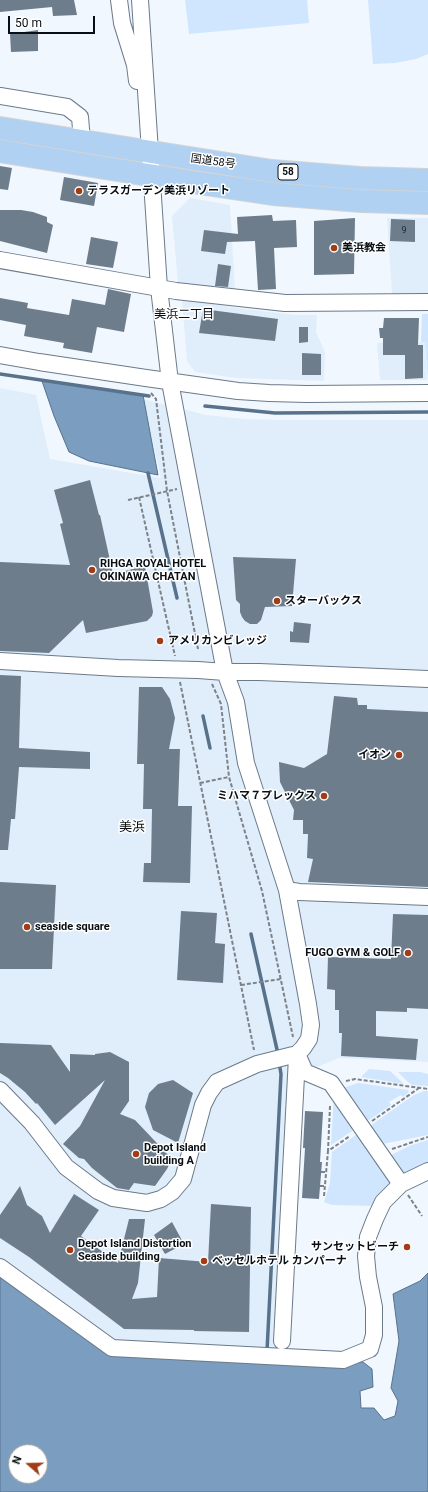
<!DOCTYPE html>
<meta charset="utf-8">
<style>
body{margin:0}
#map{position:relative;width:428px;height:1492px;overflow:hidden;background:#f1f7fe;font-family:Roboto,sans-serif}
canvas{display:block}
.north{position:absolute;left:8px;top:1444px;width:40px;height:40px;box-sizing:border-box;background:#fff;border:1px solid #9c9fa1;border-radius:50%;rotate:290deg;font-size:11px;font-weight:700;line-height:16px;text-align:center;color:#080e13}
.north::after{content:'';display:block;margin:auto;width:14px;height:18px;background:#a23c17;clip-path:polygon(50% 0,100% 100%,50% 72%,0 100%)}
.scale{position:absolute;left:8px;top:16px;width:87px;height:18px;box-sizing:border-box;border:2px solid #080e13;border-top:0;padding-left:5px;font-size:12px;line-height:14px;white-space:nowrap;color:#080e13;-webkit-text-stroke:3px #fff;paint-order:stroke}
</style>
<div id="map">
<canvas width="428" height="1492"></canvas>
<div class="north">N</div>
<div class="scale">50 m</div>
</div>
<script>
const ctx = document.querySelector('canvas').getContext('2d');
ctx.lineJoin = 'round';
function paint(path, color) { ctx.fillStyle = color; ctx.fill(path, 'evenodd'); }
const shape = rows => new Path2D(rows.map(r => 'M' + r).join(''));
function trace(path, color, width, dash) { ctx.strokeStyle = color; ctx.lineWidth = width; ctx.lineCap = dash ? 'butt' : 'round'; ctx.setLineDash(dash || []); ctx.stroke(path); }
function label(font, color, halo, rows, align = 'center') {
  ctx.font = font + ' Roboto,"Noto Sans JP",sans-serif'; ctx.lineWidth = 3; ctx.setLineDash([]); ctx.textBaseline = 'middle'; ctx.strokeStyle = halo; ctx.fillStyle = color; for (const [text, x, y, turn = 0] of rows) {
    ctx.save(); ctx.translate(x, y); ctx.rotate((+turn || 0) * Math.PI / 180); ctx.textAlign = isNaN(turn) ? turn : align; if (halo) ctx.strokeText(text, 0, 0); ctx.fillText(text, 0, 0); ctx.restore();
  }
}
paint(shape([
 [190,198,230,205,235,292,195,286,178,283,172,216],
 [387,218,428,218,428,294,392,294],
 [182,299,244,309,296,315,317,315,316,332,325,352,324,381,237,378,195,372,187,361],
 [425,342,427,380,380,380,377,343],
 [0,388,36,395,50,459,161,478,143,399,206,415,245,419,283,420,428,420,428,1062,339,1058,305,1072,286,1357,110,1349,0,1268]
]), '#e0eefc');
paint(shape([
 [185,0,307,0,309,23,189,34],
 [368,0,428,0,428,54,416,59,395,63,373,64],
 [422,314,428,314,428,380,425,342,421,342],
 [369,1069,390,1071,404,1084,361,1077],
 [398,1072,420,1072,428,1074,428,1086,412,1085,408,1082],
 [358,1083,408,1090,409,1092,403,1097,401,1095,389,1102,391,1105,369,1120,366,1120,343,1088],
 [424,1091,428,1091,428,1135,382,1144,370,1127,374,1123,414,1095],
 [334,1094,354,1128,352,1131,331,1145],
 [356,1135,358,1135,391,1181,391,1186,375,1206,332,1205,324,1202,330,1183,332,1152],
 [428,1140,428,1166,407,1174,402,1174,389,1156,409,1146]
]), '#cfe6fe');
const water = shape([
 [42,381,143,395,158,475,89,461,69,452,54,416,42,381],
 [0,1273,113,1355,363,1362,372,1369,373,1387,360,1391,361,1408,374,1408,384,1420,395,1416,398,1401,391,1388,399,1341,393,1294,420,1281,428,1273,428,1492,0,1492,0,1273],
 [16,1452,40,1452,40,1476,16,1476,16,1452]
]);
paint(water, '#7a9dc0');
trace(water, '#58728c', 1);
trace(shape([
 [0,374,149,396],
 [205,406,275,413,428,412],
 [148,473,177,598],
 [203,716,210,748],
 [251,934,278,1054],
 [267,1351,281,1074,279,1062]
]), '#58728c', 3.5);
paint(shape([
 [0,0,74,0,77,15,53,16,52,7,0,12],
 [38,30,38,51,11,52,10,34],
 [0,166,12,168,8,190,0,189],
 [64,177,98,183,94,206,60,200],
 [0,210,21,210,33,212,47,217,47,222,53,225,47,253,0,241],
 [272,215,273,221,296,220,297,247,274,248,276,289,258,290,255,241,227,242,225,254,201,251,204,230,238,234,237,217],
 [355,218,354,274,314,275,314,221],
 [391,219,415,220,415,242,390,241],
 [91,237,118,242,113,268,86,264],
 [218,264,231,266,228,287,215,286],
 [108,289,131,294,124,332,97,327,92,353,63,348,64,343,24,336,26,325,0,320,0,298,28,303,27,308,69,315,72,299,105,305],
 [203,309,278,319,275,341,199,333],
 [384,318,419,318,418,345,423,345,423,378,405,379,405,355,383,355,383,338,380,338,379,328,383,328],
 [299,327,308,327,308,342,299,343],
 [302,353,321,354,321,375,302,375],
 [90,480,99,515,100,515,113,574,145,566,153,612,152,616,147,621,86,633,83,620,49,653,0,651,0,562,70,565,60,524,63,523,54,490],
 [233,557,296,559,292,606,265,607,261,620,257,624,250,624,245,621,242,617,240,612,240,604,236,600],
 [294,622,311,624,309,643,290,642,290,631,293,632],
 [0,675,21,676,19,748,90,752,90,769,19,767,15,819,11,819,8,850,0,850],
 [139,687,162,687,170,699,175,718,169,749,180,749,178,806,192,806,190,883,143,882,144,863,151,863,152,809,143,809,144,764,137,764],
 [334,696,357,698,358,705,367,705,367,709,428,712,428,887,308,882,313,859,307,858,308,834,303,834,303,820,293,820,294,810,280,782,279,762,304,768,327,754],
 [0,882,56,885,52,969,0,969],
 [181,911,217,913,215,943,225,944,223,983,177,980],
 [393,914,428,915,428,1009,407,1008,407,1012,376,1011,376,1036,418,1039,416,1060,341,1056,342,1033,339,1033,339,1010,335,1010,335,990,327,989,328,957,391,959],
 [0,1043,51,1045,70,1072,70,1054,95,1055,95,1054,110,1052,129,1062,129,1101,120,1114,135,1120,172,1159,167,1169,155,1186,134,1183,129,1190,117,1188,92,1168,84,1159,79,1158,63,1144,80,1126,105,1080,55,1125,37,1103,36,1104,25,1092,8,1078,0,1073],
 [173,1080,193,1093,178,1143,153,1130,145,1107,149,1093,158,1084],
 [305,1111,323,1112,320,1162,322,1162,319,1199,302,1198,305,1148,303,1148],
 [20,1186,27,1205,42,1216,50,1233,74,1194,99,1210,81,1236,118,1263,129,1219,145,1219,138,1283,132,1299,157,1297,159,1258,208,1262,211,1204,251,1207,249,1332,194,1331,194,1330,124,1329,29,1257,0,1238,0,1215],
 [172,1222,184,1244,165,1254,154,1235]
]), '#6e7d8c');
const minor = shape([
 [119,0,122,23,135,65,137,81],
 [0,96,67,107,80,117,82,141],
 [0,260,176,291,285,303,428,302],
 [0,355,39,362,146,378,238,391,269,393,307,394,428,393],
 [0,661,118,668,198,670,225,672,259,672,428,679],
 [287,890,299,892,428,897],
 [0,1090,32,1123,66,1167,98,1191,113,1198,147,1203,161,1199,172,1192,183,1179,203,1105,209,1093,217,1082,257,1064,297,1054,303,1048,309,1039,311,1025,308,1004,287,890,246,763,236,702,225,672,170,382,159,288,140,0],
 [401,1184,428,1171],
 [0,1267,112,1348,343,1360,370,1349,374,1335,374,1307,368,1277,366,1256,368,1237,375,1219,383,1202,401,1184,331,1083,305,1072,297,1054],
 [282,1341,297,1057]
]);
const highway = shape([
 [0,128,272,171,360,178,428,180],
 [0,151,192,182,273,194,361,201,428,203]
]);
trace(minor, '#6b7a89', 18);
trace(highway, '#d3d4d5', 24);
trace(shape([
 [151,393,156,399,167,491,198,649],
 [139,497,175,656],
 [128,500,177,489],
 [180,682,254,1050],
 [212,684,221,704,229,777,262,891,293,1037],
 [200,783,229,777],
 [241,985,281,979],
 [346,1081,355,1079,428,1089],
 [330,1106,328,1151,350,1136],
 [372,1121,419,1088],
 [392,1149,428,1137],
 [321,1172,326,1172],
 [320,1186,325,1186],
 [408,1195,422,1216],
 [324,1196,328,1151]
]), '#7c8288', 2, [4, 2]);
trace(minor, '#fff', 16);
trace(highway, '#b0d1f2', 22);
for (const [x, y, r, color] of [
 [79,191,4,"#a23c17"],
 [334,248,4,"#a23c17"],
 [92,570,4,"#a23c17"],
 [277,601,4,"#a23c17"],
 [160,641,4,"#a23c17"],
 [399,755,4,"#a23c17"],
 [324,796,4,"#a23c17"],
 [27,927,4,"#a23c17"],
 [408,953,4,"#a23c17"],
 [136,1154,4,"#a23c17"],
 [407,1247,4,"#a23c17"],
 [70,1250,4,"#a23c17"],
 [204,1261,4,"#a23c17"]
]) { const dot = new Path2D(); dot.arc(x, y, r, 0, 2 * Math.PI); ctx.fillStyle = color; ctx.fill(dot); trace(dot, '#fff', 1.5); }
label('9px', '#222a31', null, [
 ["9",404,231]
]);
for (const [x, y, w] of [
 [288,172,20]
]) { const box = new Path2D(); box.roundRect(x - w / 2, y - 8, w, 16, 3); ctx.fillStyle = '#fff'; ctx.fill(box); trace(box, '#080e13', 1); }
label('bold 10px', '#080e13', null, [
 ["58",288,172]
]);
label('11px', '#080e13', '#fff', [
 ["国道58号",213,162,8]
]);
label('bold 11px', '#080e13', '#fff', [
 ["テラスガーデン美浜リゾート",87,191],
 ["美浜教会",342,248],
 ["RIHGA ROYAL HOTEL",100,564],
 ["OKINAWA CHATAN",100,577],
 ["スターバックス",285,601],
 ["アメリカンビレッジ",168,641],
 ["イオン",391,755,"right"],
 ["ミハマ７プレックス",316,796,"right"],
 ["seaside square",35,927],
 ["FUGO GYM & GOLF",400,953,"right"],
 ["Depot Island",144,1148],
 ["building A",144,1161],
 ["Depot Island Distortion",78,1244],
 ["Seaside building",78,1257],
 ["サンセットビーチ",399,1247,"right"],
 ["ベッセルホテル カンパーナ",212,1261]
], 'left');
label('12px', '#080e13', '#fff', [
 ["美浜二丁目",184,315]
]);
label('13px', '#080e13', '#fff', [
 ["美浜",132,828]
]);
</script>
